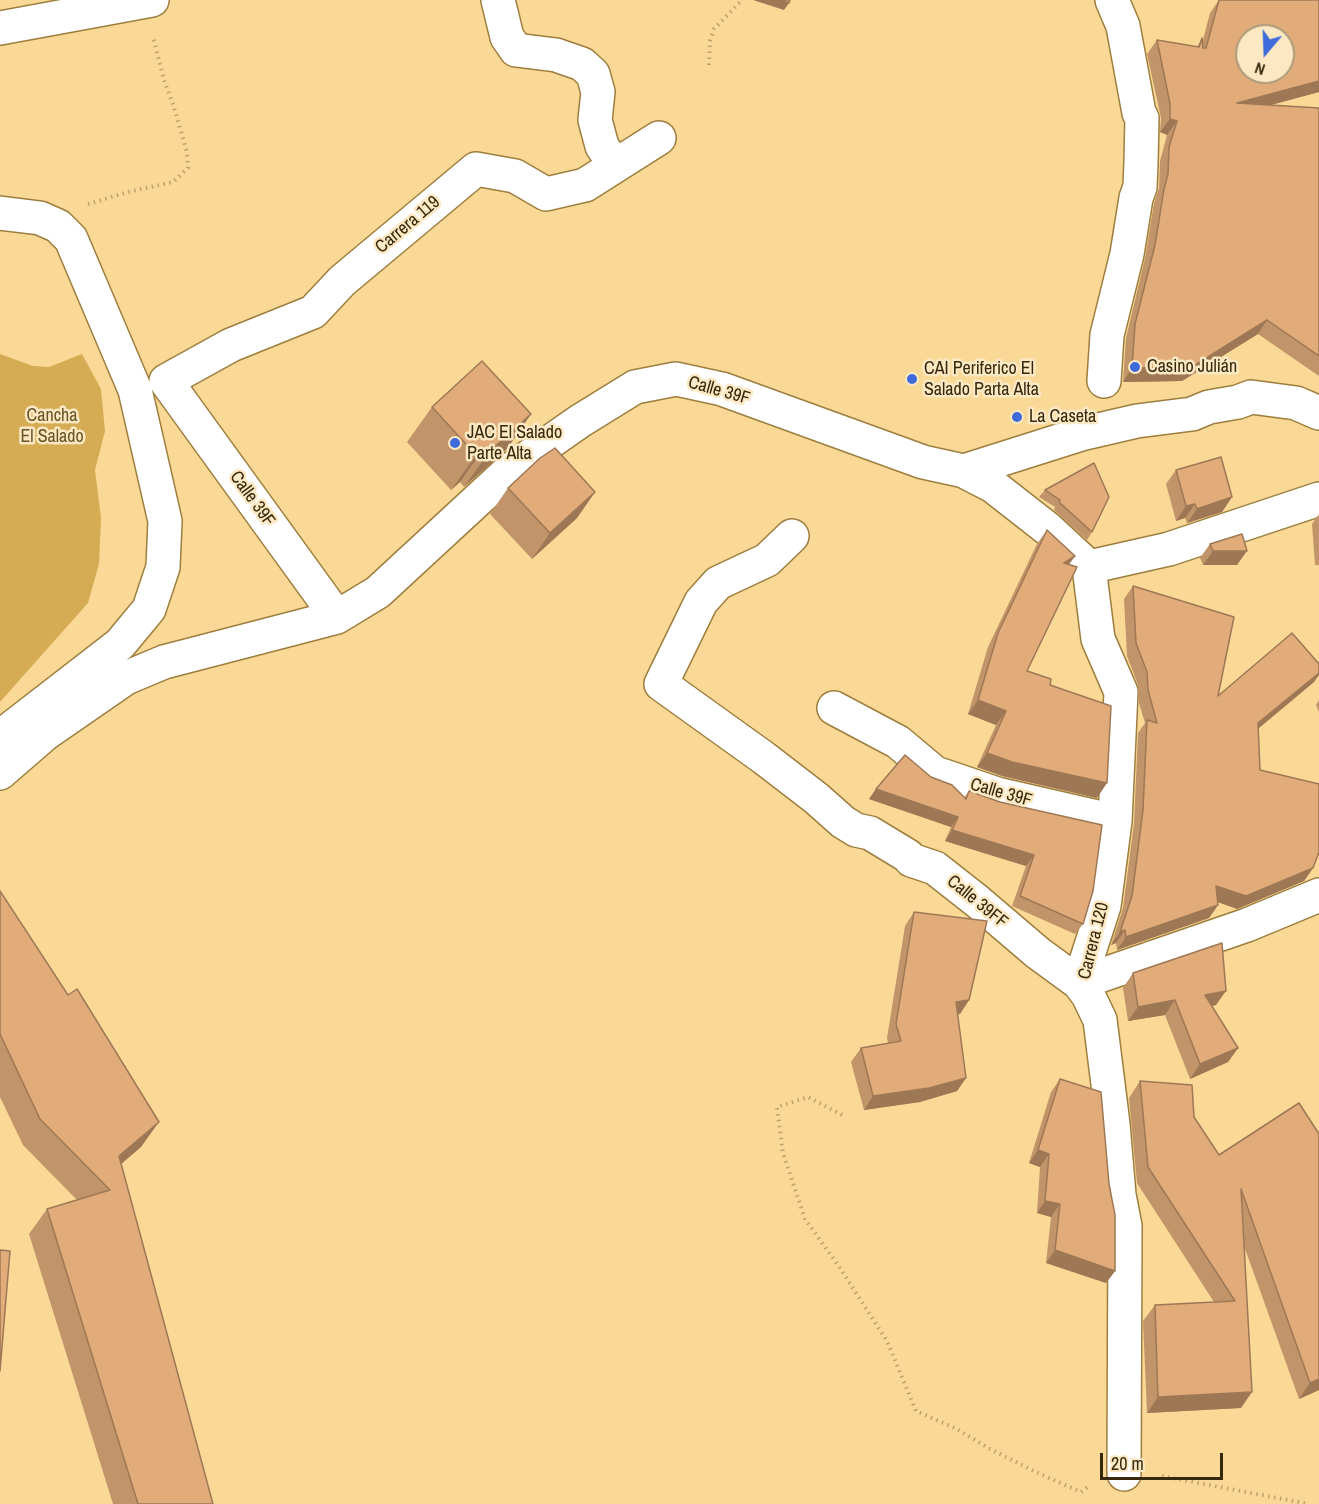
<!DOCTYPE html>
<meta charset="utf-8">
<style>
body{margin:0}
#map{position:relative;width:1319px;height:1504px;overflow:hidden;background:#fad997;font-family:"Archivo Narrow",sans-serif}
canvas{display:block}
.north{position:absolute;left:1235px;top:24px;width:60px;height:60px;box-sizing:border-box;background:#fce8c2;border:2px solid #ac9b7a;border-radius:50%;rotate:199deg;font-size:16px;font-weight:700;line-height:24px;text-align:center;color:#35280d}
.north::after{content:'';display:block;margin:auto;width:21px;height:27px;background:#3d6bdc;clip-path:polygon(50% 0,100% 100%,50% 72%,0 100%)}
.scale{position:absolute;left:1100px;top:1453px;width:123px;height:27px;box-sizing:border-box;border:3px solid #35280d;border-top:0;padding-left:8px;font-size:18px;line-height:21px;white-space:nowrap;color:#35280d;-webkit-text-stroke:4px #fce8c2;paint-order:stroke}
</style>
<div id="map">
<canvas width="1319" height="1504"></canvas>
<div class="north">N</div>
<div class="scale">20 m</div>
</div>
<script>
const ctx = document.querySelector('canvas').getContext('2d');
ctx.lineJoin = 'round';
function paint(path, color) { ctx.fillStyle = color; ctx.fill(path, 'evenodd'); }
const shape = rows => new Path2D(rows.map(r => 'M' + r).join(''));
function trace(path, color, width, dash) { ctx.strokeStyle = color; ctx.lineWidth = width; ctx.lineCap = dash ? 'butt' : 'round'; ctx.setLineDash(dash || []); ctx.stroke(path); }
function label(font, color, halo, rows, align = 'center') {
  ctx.font = font + ' "Archivo Narrow",sans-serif'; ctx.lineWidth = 5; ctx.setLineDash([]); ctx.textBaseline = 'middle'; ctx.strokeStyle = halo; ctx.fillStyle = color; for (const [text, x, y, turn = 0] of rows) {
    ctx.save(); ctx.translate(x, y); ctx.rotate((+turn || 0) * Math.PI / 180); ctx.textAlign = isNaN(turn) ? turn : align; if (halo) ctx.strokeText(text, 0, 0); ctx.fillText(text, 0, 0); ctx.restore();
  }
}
paint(shape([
 [0,354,33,366,49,367,82,354,101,389,105,431,95,470,101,518,99,564,88,603,0,702]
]), '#d5ac54');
const minor = shape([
 [498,0,507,37,516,50,556,55,582,64,593,74,598,92,595,120,602,146,615,166],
 [0,28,152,0],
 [0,213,40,218,58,226,71,239,135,390,165,521,163,567,149,609,120,644,0,737],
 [1104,381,1107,335,1127,254,1136,198,1140,187,1141,162,1142,118,1139,113,1123,26,1112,0],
 [964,471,993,486,1048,529,1089,567,1098,639,1121,692,1115,821,1104,906,1079,983,1088,995,1100,1020,1113,1124,1119,1195,1125,1226,1124,1474],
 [792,536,767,560,718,583,701,602,661,684,764,758,816,798,843,822,856,830,870,833,908,856,911,860,935,868,977,901,1038,953,1079,983,1247,925,1319,895],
 [1089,567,1169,549,1319,499],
 [337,617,166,381,231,345,313,312,342,281,476,169,515,176,546,194,585,185,659,138],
 [834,708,898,742,935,773,997,794,1115,821],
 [0,773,45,734,126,678,164,662,337,617,378,592,510,470,580,421,635,387,676,379,722,389,923,462,964,471,1081,434,1137,421,1192,414,1209,407,1238,402,1251,397,1296,403,1319,413]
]);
trace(minor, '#9d7e3e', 36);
trace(shape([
 [709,65,710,41,714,29,742,0],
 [88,204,128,192,173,182,188,168,187,152,173,104,164,80,153,37],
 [842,1115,808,1097,777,1107,783,1153,805,1219,838,1265,887,1341,916,1411,957,1429,990,1449,1040,1474,1081,1492,1089,1486],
 [1162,1476,1309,1504]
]), '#bda26c', 4, [1.5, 4.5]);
trace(minor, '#fff', 33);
paint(shape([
 [1219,0,1319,92,1270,105,1319,108,1319,376,1258,334,1182,381,1123,382,1126,338,1145,258,1154,203,1159,188,1160,161,1167,135,1160,132,1161,118,1147,54,1157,40,1197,47,1202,38,1203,40,1210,13],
 [432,407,531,414,507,449,464,487,460,482,451,490,407,442],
 [1176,470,1232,497,1222,512,1187,523,1185,518,1176,521,1166,484],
 [508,488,595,492,577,518,532,559,490,514],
 [1045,490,1109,497,1092,532,1087,540,1054,510,1055,507,1039,497],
 [1319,514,1319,565,1315,565,1312,524],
 [1047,530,1075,556,1069,564,1027,671,1097,798,1002,776,977,767,996,725,968,714,988,647,1037,544],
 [1210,544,1237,565,1203,565,1200,558],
 [1133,586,1218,696,1314,682,1258,729,1260,770,1313,868,1304,881,1237,909,1218,902,1218,905,1209,918,1117,950,1116,943,1111,945,1123,908,1134,823,1138,733,1145,723,1139,703,1138,685,1127,656,1124,599],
 [1319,700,1319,712,1316,705],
 [931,777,964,798,969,791,1000,802,1083,924,1075,934,1012,906,1026,866,945,841,951,827,869,799,876,789],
 [0,891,141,1147,121,1164,213,1504,113,1504,29,1234,47,1209,77,1200,23,1145,0,1097],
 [914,912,969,1000,960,1014,957,1014,966,1078,957,1091,920,1102,864,1110,851,1062,861,1048,888,1043,887,1038,905,926],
 [1133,973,1216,1005,1212,1006,1238,1048,1228,1062,1190,1079,1165,1015,1128,1021,1123,988],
 [1060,1079,1115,1271,1106,1283,1046,1263,1051,1217,1037,1213,1040,1167,1029,1163,1051,1092],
 [1140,1081,1194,1117,1219,1155,1299,1103,1319,1390,1299,1399,1244,1246,1241,1408,1147,1413,1143,1321,1155,1305,1214,1302,1137,1183,1129,1098]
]), '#c29469');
paint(shape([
 [753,0,780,0,789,3,784,10],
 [1319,81,1319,92,1227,117,1237,103],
 [1170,119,1177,121,1167,135,1160,132],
 [1267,320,1258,334,1182,381,1123,382,1132,368],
 [531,414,507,449,464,487,489,452],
 [485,447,460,482,451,490,476,455],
 [595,492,577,518,532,559,550,533],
 [1232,497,1222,512,1187,523,1197,509],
 [1195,504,1185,518,1176,521,1186,506],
 [1213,551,1247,551,1237,565,1203,565],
 [1075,556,1065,570,1064,563],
 [1319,673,1319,675,1314,682,1249,736,1258,723],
 [978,700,1006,711,996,725,968,714],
 [987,753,1107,783,1097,798,1002,776,977,767],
 [876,789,958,817,951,827,869,799],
 [952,830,1034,855,1026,866,945,841],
 [1313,868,1304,881,1237,909,1207,898,1216,886],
 [1218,905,1209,918,1117,950,1126,937],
 [1125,930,1116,943,1111,945,1120,932],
 [1226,991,1216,1005,1195,1009,1205,995],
 [969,1000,960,1014,946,1016,956,1002],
 [1175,1000,1165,1015,1128,1021,1138,1007],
 [1238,1048,1228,1062,1190,1079,1200,1064],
 [966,1078,957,1091,920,1102,864,1110,873,1096],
 [159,1122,141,1147,101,1181,119,1156],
 [1038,1150,1049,1154,1040,1167,1029,1163],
 [1045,1201,1060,1204,1051,1217,1037,1213],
 [1055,1250,1115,1271,1106,1283,1046,1263],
 [1319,1379,1319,1390,1299,1399,1310,1383],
 [1252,1392,1241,1408,1147,1413,1158,1397]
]), '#9e7855');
const building = shape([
 [780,0,790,0,789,3,780,0],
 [1219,0,1319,0,1319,81,1237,103,1319,108,1319,356,1267,320,1192,367,1132,368,1135,324,1155,245,1164,189,1168,174,1169,147,1177,121,1170,119,1170,104,1157,40,1199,47,1202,38,1203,48,1206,48,1219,0],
 [1247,36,1283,36,1283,72,1247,72,1247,36],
 [482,361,531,414,489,452,485,447,476,455,432,407,482,361],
 [555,448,595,492,550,533,508,488,540,458,555,448],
 [1221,457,1232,497,1197,509,1195,504,1186,506,1176,470,1221,457],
 [1094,463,1109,497,1092,532,1059,502,1060,500,1045,490,1094,463],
 [1047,530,1075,556,1064,563,1077,567,1027,671,1051,679,1050,685,1111,706,1107,783,1012,762,987,753,1006,711,978,700,998,633,1047,530],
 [1242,534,1247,551,1213,551,1210,544,1242,534],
 [1133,586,1234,617,1218,696,1292,633,1319,664,1319,673,1258,723,1260,770,1319,784,1319,852,1313,868,1246,896,1216,886,1218,905,1126,937,1125,930,1120,932,1132,896,1143,810,1147,720,1157,723,1148,690,1147,672,1136,643,1133,586],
 [905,755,931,777,952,785,966,799,969,791,1000,802,1102,825,1093,891,1083,924,1020,896,1034,855,952,830,958,817,876,789,905,755],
 [0,891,68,995,77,989,159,1122,119,1156,213,1504,138,1504,47,1209,110,1190,40,1119,0,1034,0,891],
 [914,912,987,921,969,1000,956,1002,966,1078,929,1088,873,1096,861,1048,901,1041,896,1024,914,912],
 [1222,943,1226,991,1205,995,1238,1048,1200,1064,1175,1000,1138,1007,1133,973,1222,943],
 [1060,1079,1101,1092,1109,1184,1115,1215,1115,1271,1055,1250,1060,1204,1045,1201,1049,1154,1038,1150,1060,1079],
 [1140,1081,1192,1085,1194,1117,1219,1155,1299,1103,1319,1134,1319,1379,1310,1383,1241,1189,1252,1392,1158,1397,1155,1305,1235,1301,1148,1167,1140,1081],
 [0,1250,10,1251,0,1371,0,1250]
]);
paint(building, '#e1ac7a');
trace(building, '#9e7855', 1.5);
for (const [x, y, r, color] of [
 [1135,367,6,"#3d6bdc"],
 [912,379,6,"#3d6bdc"],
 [1017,417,6,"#3d6bdc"],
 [455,443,6,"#3d6bdc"]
]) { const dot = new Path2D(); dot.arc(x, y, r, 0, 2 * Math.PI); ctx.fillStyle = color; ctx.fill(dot); trace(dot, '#fce8c2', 2); }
label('18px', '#35280d', '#fce8c2', [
 ["Carrera 119",408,225,-40],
 ["Calle 39F",719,391,16],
 ["Calle 39F",252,499,54],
 ["Calle 39F",1001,793,16],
 ["Calle 39FF",977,902,39],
 ["Carrera 120",1094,941,-76]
]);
label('18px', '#35280d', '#fce8c2', [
 ["Casino Julián",1147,367],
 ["CAI Periferico El",924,369],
 ["Salado Parta Alta",924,390],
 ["La Caseta",1029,417],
 ["JAC El Salado",467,433],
 ["Parte Alta",467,454]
], 'left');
label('18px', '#695324', '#fce8c2', [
 ["Cancha",52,416],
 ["El Salado",52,437]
]);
</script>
